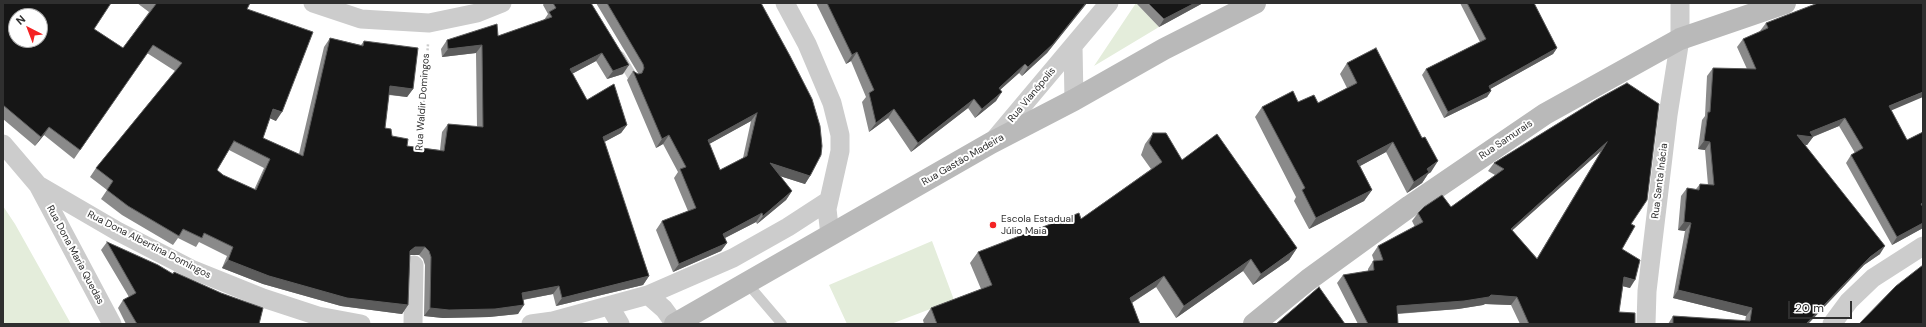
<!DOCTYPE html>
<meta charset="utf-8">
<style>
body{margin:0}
#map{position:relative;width:1926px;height:327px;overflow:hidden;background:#fff;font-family:"DM Sans",sans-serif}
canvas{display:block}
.frame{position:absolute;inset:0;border:4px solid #2f2f2f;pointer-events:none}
.north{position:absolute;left:8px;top:8px;width:40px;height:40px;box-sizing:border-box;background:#fff;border:1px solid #acacac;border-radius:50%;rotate:318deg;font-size:11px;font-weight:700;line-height:16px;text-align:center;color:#2f2f2f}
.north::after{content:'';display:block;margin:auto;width:14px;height:18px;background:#f42324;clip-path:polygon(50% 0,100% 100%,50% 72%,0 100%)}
.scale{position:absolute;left:1788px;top:301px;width:64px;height:18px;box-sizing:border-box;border:2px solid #2f2f2f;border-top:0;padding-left:5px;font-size:12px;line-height:14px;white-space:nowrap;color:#2f2f2f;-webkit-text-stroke:3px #fff;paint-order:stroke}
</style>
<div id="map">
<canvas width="1926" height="327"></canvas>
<div class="frame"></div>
<div class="north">N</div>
<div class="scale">20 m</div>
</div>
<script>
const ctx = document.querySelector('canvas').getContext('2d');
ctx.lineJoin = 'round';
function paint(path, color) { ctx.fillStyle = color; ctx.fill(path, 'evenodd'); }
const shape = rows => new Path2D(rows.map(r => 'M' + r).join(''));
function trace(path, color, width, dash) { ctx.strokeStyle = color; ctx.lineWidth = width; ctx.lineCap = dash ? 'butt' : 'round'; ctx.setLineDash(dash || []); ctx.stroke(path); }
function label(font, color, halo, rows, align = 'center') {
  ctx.font = font + ' "DM Sans",sans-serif'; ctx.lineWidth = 4; ctx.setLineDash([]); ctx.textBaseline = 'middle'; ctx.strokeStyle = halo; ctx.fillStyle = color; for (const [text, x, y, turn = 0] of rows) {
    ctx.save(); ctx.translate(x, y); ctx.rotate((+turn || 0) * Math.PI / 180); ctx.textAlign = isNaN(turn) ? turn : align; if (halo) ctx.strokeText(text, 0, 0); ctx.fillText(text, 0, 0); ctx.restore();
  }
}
paint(shape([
 [1136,3,1159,27,1094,66],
 [3,206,15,224,71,324,3,324],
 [932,241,954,300,891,324,847,324,829,285]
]), '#e4eddb');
trace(shape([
 [420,150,428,44]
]), '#ccc', 2.5, [2, 2]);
trace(shape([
 [620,56,632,76],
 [747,283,782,324]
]), '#ccc', 10);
trace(shape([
 [313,3,361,19,429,23,477,13,502,3],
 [785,3,807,44,832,103,840,135,840,151,827,209,830,235],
 [1073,46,1074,100],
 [993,141,1109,3],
 [3,144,38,185,117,231,191,269,263,298,318,316,361,324],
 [38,185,112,324],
 [648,295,664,309,675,324],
 [610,307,620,324],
 [413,324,414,265],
 [531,324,553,321,648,295,733,258,788,227,828,201],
 [1646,324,1647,291,1668,115,1680,39,1680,3],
 [1832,324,1849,301,1873,278,1923,246]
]), '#ccc', 19);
trace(shape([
 [675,324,991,143,1074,100,1164,49,1255,3],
 [1254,324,1308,280,1410,206,1545,114,1680,39,1785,3]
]), '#b9b9b9', 22);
paint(shape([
 [3,3,94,29,123,48,149,12,137,3,250,3,247,9,276,121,270,118,263,138,299,154,324,47,330,38,361,45,364,41,413,89,407,97,389,95,385,128,392,136,407,146,440,150,442,132,448,124,477,127,476,53,442,57,441,49,447,40,498,36,544,20,548,14,543,5,544,3,591,3,623,74,607,79,596,61,572,74,587,100,627,125,621,133,604,142,649,276,643,285,556,306,553,294,523,300,518,314,489,317,443,318,424,316,425,265,423,259,419,255,410,255,408,305,402,314,341,306,263,284,222,268,227,256,199,242,196,247,178,238,173,245,122,215,101,199,107,190,90,177,96,168,175,71,147,53,74,159,44,135,35,146,3,119],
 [229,150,264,168,254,190,223,175,217,170],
 [596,3,761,3,810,176,805,184,780,176,792,191,786,200,757,224,756,222,725,238,727,243,721,251,673,272,656,230,662,221,688,211,674,178,678,172,663,144,656,148,627,80,633,71,638,74,638,73],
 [751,121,743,158,720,170,709,144],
 [816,3,1087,3,1047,53,1022,76,1019,73,1000,90,996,101,975,118,968,108,911,152,888,118,869,132,862,102,866,97,851,61,846,64],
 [1136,3,1203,3,1159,27],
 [1460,3,1534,3,1557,48,1553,54,1490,89,1491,91,1487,97,1444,118,1422,75,1426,69,1480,42],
 [1766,23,1891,111,1907,140,1923,132,1923,228,1892,245,1846,163,1851,155,1855,153,1839,126,1813,137,1807,145,1804,145,1880,254,1864,265,1808,324,1668,324,1673,316,1745,321,1746,316,1673,298,1685,231,1678,230,1681,196,1687,188,1696,189,1700,184,1708,185,1705,150,1698,149,1702,120,1705,116,1707,76,1713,68,1747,69,1737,47,1743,39,1760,32,1760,31],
 [1347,63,1431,172,1428,174,1422,183,1407,193,1386,152,1360,166,1372,190,1364,201,1309,229,1294,201,1296,197,1255,117,1262,107,1298,102,1318,103,1347,88,1340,74],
 [1596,100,1631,224,1622,249,1630,288,1623,286,1619,312,1635,324,1520,324,1511,305,1485,304,1483,305,1458,309,1398,314,1398,324,1358,324,1337,283,1343,275,1368,271,1368,269,1373,261,1374,261,1372,255,1378,246,1415,227,1412,221,1418,213,1451,207,1495,175,1488,171,1494,163],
 [1601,151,1537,258,1512,230],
 [1153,133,1182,160,1297,248,1289,260,1253,285,1243,271,1176,318,1156,287,1132,303,1140,324,924,324,923,320,931,308,981,289,970,263,978,252,1081,219,1151,169,1141,155,1145,144],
 [107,242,173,274,174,272,259,324,126,324,118,308,123,300,129,297,101,250]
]), '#8a8a8a');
paint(shape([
 [1086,3,1087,3,1047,53,1022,76,1028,67],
 [1195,3,1203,3,1159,27,1164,19],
 [482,45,476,53,442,57,448,49],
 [1557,48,1553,54,1485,92,1489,86],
 [857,52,851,61,846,64,852,55],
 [602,53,596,61,564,78,570,69],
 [1025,64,1019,73,992,97,999,88],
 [629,65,623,74,607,79,613,71],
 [390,86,413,89,407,97,385,94],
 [1491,91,1487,97,1444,118,1448,112],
 [1002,92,996,101,975,118,982,109],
 [1923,92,1923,97,1883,114,1889,106],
 [974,99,968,108,911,152,918,143],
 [273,109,282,112,276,121,267,117],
 [894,109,888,118,869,132,876,123],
 [757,113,751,121,702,148,708,140],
 [1845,118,1839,126,1812,137,1813,137,1807,145,1791,143,1797,135,1810,132],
 [627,125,621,133,597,146,603,137],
 [49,127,44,135,35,146,41,137],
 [669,135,663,144,656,148,662,139],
 [1704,141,1710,142,1705,150,1698,149],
 [1393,142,1386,152,1349,172,1357,161],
 [1607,142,1601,151,1505,237,1511,229],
 [1438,161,1431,172,1428,174,1422,183,1407,193,1414,182,1427,169],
 [770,163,810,176,805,184,764,171],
 [1372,190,1364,201,1309,229,1316,218],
 [792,191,786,200,757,224,763,216],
 [762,213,756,222,717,242,723,234],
 [1684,222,1691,223,1685,231,1678,230],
 [1923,223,1923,228,1892,245,1897,237],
 [727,243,721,251,673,272,679,264],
 [1885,246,1880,254,1864,265,1808,324,1806,324,1870,257],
 [415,247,425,247,419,255,409,255,410,251],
 [1297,248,1289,260,1253,285,1261,274],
 [1251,259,1243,271,1176,318,1184,306],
 [228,260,408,305,402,314,341,306,263,284,222,268],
 [649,276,643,285,556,306,562,298],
 [1164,276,1156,287,1122,309,1130,298],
 [1624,277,1635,280,1630,288,1618,285],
 [559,286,553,294,516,301,522,293],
 [1678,290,1752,308,1746,316,1673,298],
 [1491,295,1517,297,1511,305,1485,304,1483,305,1458,309,1391,314,1397,306],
 [524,305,518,314,489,317,443,318,424,316,430,308]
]), '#5c5c5c');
const building = shape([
 [3,3,111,3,94,29,123,48,156,4,154,3,250,3,247,9,313,32,282,112,273,109,263,138,303,156,330,38,363,46,364,41,418,48,413,89,390,86,385,128,391,129,392,136,408,139,407,146,444,151,448,124,483,127,482,45,448,49,447,40,497,24,498,36,552,17,549,12,556,8,553,3,591,3,629,65,613,71,602,53,570,69,587,100,614,84,627,125,603,137,649,276,562,298,559,286,522,293,524,305,495,309,449,310,430,308,431,257,429,251,425,247,415,247,410,251,408,305,347,298,269,276,228,260,233,247,204,233,202,238,183,229,179,236,128,206,107,190,113,181,96,168,182,63,153,45,80,150,49,127,41,137,3,105,3,3],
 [16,16,40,16,40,40,16,40,16,16],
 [234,141,270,159,256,190,223,175,217,170,234,141],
 [607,3,761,3,790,56,812,99,820,126,822,146,821,155,810,176,770,163,792,191,763,216,762,213,723,234,727,243,679,264,662,221,696,208,680,169,686,167,669,135,662,139,633,71,638,74,642,73,644,68,643,64,607,3],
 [757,113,747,156,720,170,708,140,757,113],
 [827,3,1086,3,1053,44,1028,67,1025,64,999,88,1002,92,982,109,974,99,918,143,894,109,876,123,869,93,874,90,857,52,852,55,827,3],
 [1148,3,1195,3,1164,19,1148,3],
 [1467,3,1534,3,1557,48,1489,86,1491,91,1448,112,1426,69,1486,39,1467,3],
 [1818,3,1923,3,1923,92,1889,106,1907,140,1923,132,1923,203,1921,204,1923,207,1923,223,1897,237,1851,155,1863,148,1845,118,1810,132,1813,137,1797,135,1885,246,1870,257,1806,324,1673,324,1673,316,1750,321,1752,308,1678,290,1691,223,1684,222,1687,188,1699,190,1700,184,1714,185,1710,142,1704,141,1708,112,1710,112,1713,68,1756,69,1743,39,1768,28,1766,23,1818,3],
 [1376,48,1422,138,1425,137,1438,161,1427,169,1429,172,1414,182,1393,142,1357,161,1372,190,1316,218,1302,190,1305,188,1262,107,1293,91,1298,102,1314,95,1318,103,1357,83,1347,63,1376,48],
 [1627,83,1659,104,1647,200,1631,224,1635,226,1622,249,1640,260,1635,280,1624,277,1619,312,1635,313,1635,324,1529,324,1517,297,1491,295,1489,297,1464,301,1397,306,1398,324,1368,324,1343,275,1374,270,1373,261,1383,260,1378,246,1423,222,1418,213,1424,207,1442,195,1451,207,1504,169,1494,163,1596,100,1627,83],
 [1607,142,1537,259,1511,229,1607,142],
 [1153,133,1166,133,1182,160,1217,134,1297,248,1261,274,1251,259,1184,306,1164,276,1130,298,1140,324,937,324,931,308,992,285,978,252,1079,213,1081,219,1162,162,1149,143,1153,133],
 [107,242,158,265,173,274,174,272,221,293,263,308,259,324,137,324,123,300,136,293,107,242],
 [1923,265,1923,324,1859,324,1896,286,1923,265],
 [1319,287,1345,324,1276,324,1319,287]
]);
paint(building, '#161616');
trace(building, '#5c5c5c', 1);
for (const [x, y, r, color] of [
 [993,225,4,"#f42324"]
]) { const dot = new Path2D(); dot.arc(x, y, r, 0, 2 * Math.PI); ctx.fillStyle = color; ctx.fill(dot); trace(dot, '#fff', 1.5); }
label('10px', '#2f2f2f', '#fff', [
 ["Rua Vianópolis",1032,95,-50],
 ["Rua Waldir Domingos",423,102,-86],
 ["Rua Samurais",1506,140,-34],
 ["Rua Gastão Madeira",963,160,-30],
 ["Rua Santa Inácia",1660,181,-83],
 ["Rua Dona Albertina Domingos",149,245,27],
 ["Rua Dona Maria Quedas",75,255,62]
]);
label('10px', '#2f2f2f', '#fff', [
 ["Escola Estadual",1001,219],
 ["Júlio Maia",1001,231]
], 'left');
</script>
